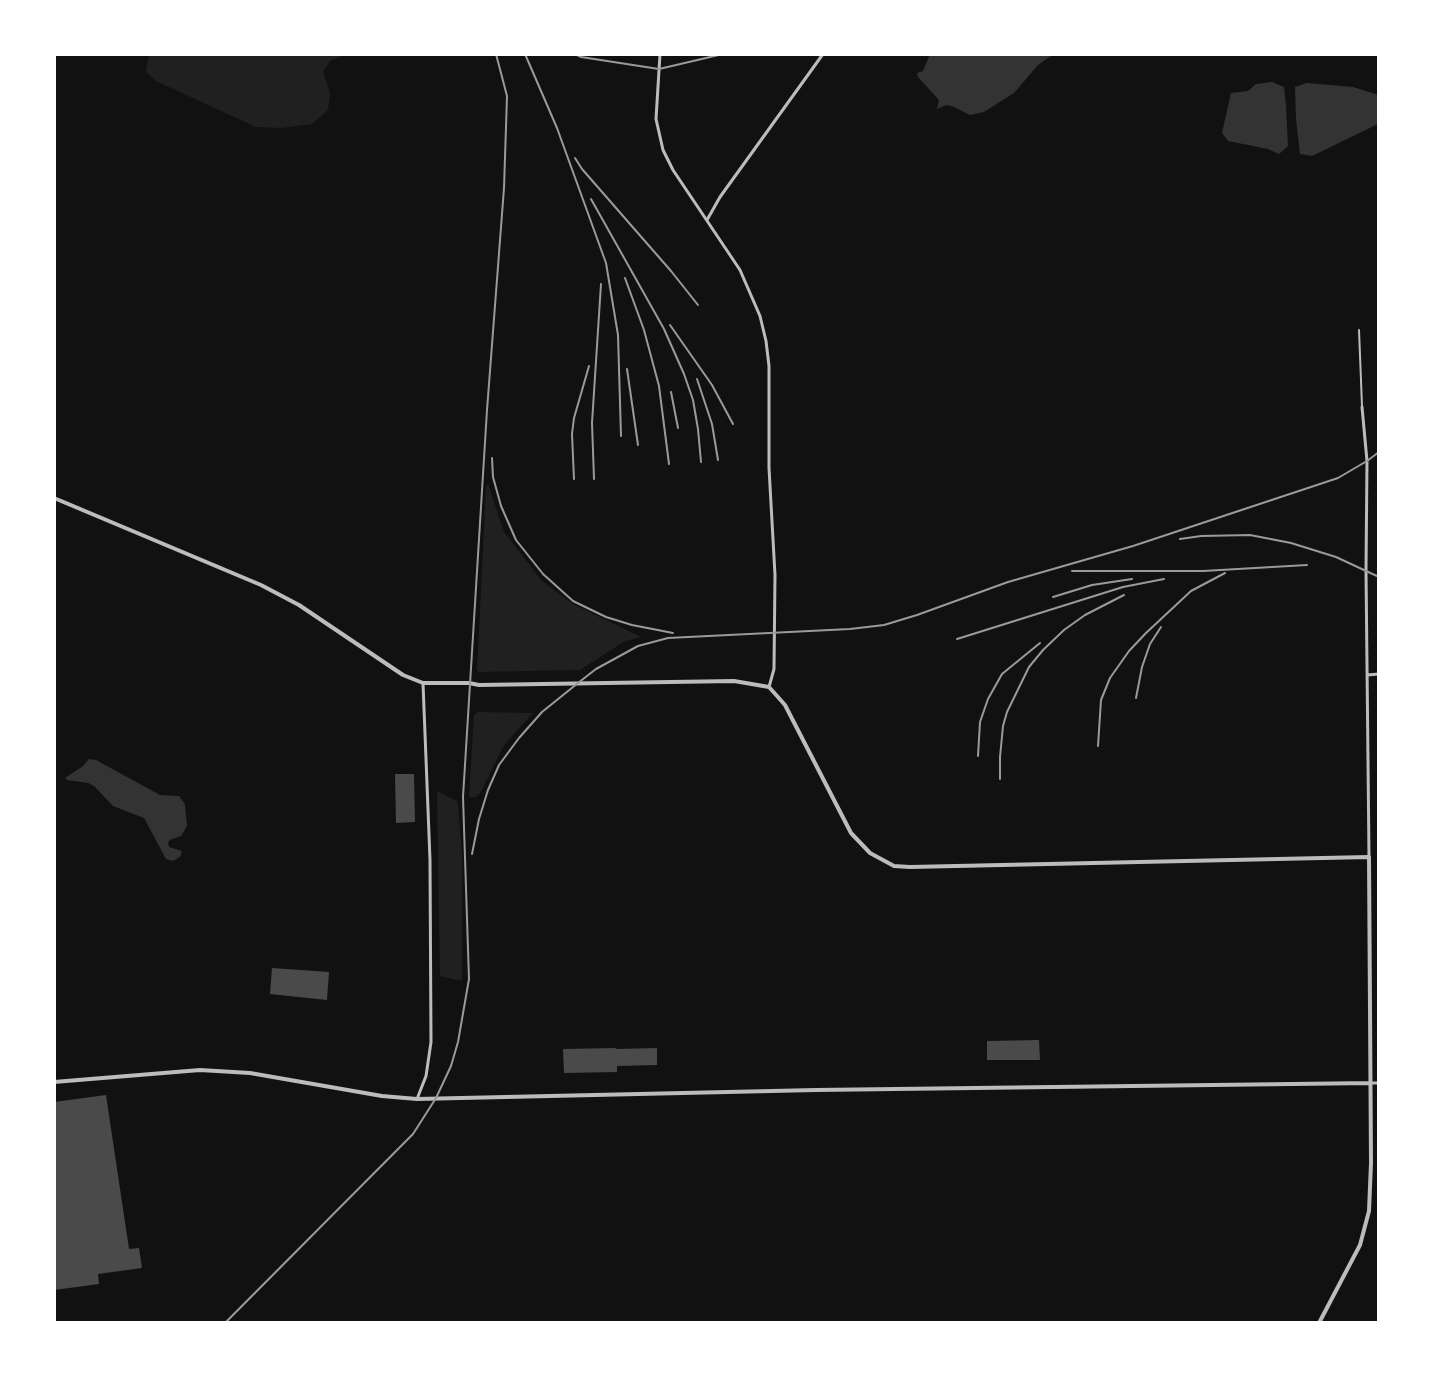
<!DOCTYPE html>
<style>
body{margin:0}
#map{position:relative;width:1433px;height:1377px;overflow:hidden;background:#111;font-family:Lora,serif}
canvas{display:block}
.frame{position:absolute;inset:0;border:56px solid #fff;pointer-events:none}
</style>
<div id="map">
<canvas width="1433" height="1377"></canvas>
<div class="frame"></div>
</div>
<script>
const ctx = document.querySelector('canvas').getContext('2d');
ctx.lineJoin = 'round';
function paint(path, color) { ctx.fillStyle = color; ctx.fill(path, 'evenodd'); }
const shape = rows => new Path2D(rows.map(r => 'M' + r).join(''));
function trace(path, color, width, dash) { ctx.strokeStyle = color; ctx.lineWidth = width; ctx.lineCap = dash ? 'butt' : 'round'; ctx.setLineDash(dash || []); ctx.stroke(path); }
paint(shape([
 [149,54,347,54,330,61,323,72,330,93,328,110,312,124,282,128,256,127,156,81,146,72],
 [488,484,504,532,542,581,573,604,641,637,625,641,580,670,477,672,486,486],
 [478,712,533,713,504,745,481,792,476,797,469,797,474,715],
 [437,791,457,801,458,804,462,854,462,981,440,976]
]), '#202020');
paint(shape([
 [930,54,1054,54,1038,65,1014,93,984,112,970,115,952,106,946,105,937,109,939,100,918,77,917,73,923,71],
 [1272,82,1284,87,1286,106,1288,146,1279,154,1268,149,1228,141,1222,133,1231,93,1248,91,1256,84],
 [1307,83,1353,87,1379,95,1378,124,1312,156,1300,154,1296,119,1295,87],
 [89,759,96,760,160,795,179,796,185,804,187,826,181,836,170,840,168,843,169,847,182,851,180,857,173,861,166,859,144,818,113,806,94,786,88,783,67,780,65,778,83,766]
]), '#333');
paint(shape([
 [395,774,414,774,415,822,396,823],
 [272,968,329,972,327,1000,270,994],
 [1039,1040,1040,1060,987,1060,987,1041],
 [616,1048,616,1049,657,1048,657,1065,617,1066,617,1072,564,1073,563,1049],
 [106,1095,129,1249,139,1248,142,1268,98,1274,99,1284,54,1290,54,1102]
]), '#4a4a4a');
trace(shape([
 [1359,330,1362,406]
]), '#bcbcbc', 2);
trace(shape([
 [660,54,656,119,663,150,673,170,740,270,760,316,766,341,769,366,769,468,775,575,774,669,769,687],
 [707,220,720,197,823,54],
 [1362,407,1367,461,1366,570,1369,857],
 [1367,675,1379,674],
 [1371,1083,1379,1083],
 [417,1099,426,1076,431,1042,430,860,423,683]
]), '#bcbcbc', 3);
trace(shape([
 [54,498,261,585,299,605,403,675,423,683,469,683,479,685,734,681,769,687,785,705,851,833,870,853,894,866,910,867,1369,857,1371,1163,1369,1211,1360,1245,1319,1323],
 [54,1082,200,1070,250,1073,382,1096,417,1099,816,1090,1371,1083]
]), '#bcbcbc', 4);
trace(shape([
 [525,54,557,128,606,263,618,335,621,436],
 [575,54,581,57,659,69,723,54],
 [575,158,582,169,671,271,698,305],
 [591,199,664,329,684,374,693,400,698,429,701,462],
 [625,278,644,330,659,386,669,464],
 [670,325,712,385,733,424],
 [627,369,638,445],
 [697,379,712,424,718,460],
 [671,392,678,428],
 [492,458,493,477,501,506,516,540,543,574,573,601,606,617,632,625,673,633],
 [574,479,572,434,574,418,589,366],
 [594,479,592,423,601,284],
 [1180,539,1201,536,1250,535,1291,543,1336,557,1379,577],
 [1072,571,1203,571,1307,565],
 [1053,597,1092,585,1132,579],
 [957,639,1123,587,1164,579],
 [1136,698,1142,667,1150,644,1161,627],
 [1098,746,1101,700,1110,678,1129,651,1146,633,1191,591,1225,573],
 [978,756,980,722,988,699,1002,674,1040,643],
 [1000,779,1000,757,1003,726,1007,712,1029,667,1043,650,1064,630,1085,615,1124,595],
 [472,854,479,819,488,790,499,765,519,738,542,712,578,683,596,669,638,646,668,638,850,629,884,625,917,615,1008,582,1133,546,1338,478,1367,461,1379,452],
 [225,1323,413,1134,436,1098,451,1066,458,1042,469,979,463,797,487,410,504,188,507,96,496,54]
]), '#9a9a9a', 2);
</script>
